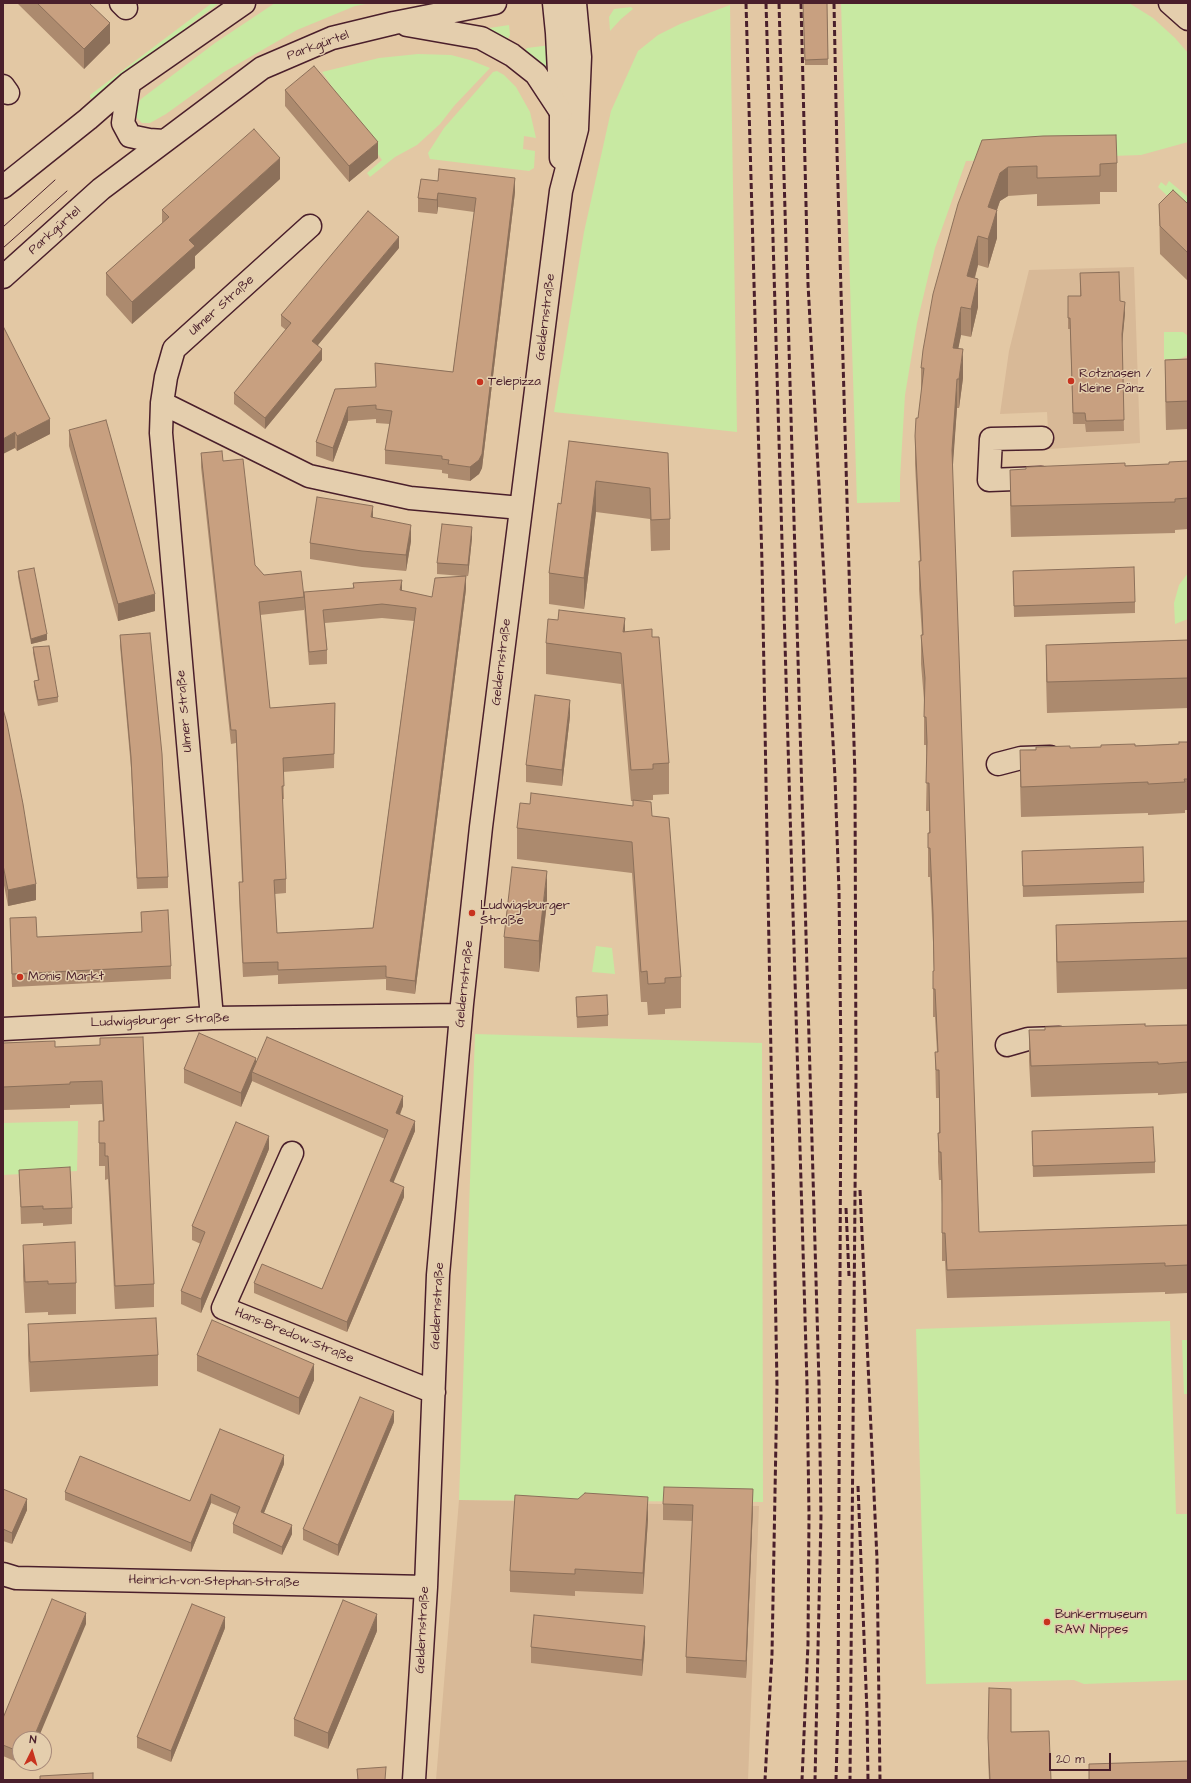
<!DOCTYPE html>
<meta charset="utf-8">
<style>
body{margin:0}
#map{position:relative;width:1191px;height:1783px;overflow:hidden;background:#e3c8a4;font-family:"Architects Daughter",sans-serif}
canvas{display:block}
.frame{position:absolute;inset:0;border:4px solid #4a1f2b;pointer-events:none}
.north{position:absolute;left:12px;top:1731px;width:40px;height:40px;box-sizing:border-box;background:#e4cead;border:1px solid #a68879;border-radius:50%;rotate:5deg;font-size:11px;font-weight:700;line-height:16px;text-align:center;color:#4a1f2b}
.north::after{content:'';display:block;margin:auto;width:14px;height:18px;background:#c8321e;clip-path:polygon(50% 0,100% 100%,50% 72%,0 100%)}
.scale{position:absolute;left:1049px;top:1753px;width:62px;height:18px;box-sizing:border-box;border:2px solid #4a1f2b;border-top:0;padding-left:5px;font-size:12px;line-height:14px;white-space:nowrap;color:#4a1f2b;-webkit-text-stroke:3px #e4cead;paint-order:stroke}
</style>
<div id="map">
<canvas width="1191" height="1783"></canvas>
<div class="frame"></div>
<div class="north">N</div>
<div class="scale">20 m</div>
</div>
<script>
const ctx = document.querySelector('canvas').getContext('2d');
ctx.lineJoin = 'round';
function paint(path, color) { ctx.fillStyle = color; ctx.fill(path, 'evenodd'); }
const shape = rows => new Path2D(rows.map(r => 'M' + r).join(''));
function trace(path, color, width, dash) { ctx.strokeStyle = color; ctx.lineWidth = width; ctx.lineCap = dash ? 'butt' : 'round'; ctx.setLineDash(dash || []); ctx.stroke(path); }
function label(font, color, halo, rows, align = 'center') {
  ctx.font = font + ' "Architects Daughter",sans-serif'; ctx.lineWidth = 3; ctx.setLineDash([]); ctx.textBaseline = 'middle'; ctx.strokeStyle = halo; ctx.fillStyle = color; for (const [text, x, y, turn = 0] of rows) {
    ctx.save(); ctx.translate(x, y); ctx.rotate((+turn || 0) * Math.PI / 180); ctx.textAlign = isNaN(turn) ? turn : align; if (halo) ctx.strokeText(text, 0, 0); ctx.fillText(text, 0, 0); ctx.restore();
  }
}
paint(shape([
 [1134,267,1140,443,1049,449,1047,412,1000,414,1009,351,1029,270],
 [459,1500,759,1506,748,1780,436,1780]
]), '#d8b997');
paint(shape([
 [212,3,219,3,92,99,90,97,90,95],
 [275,3,371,3,355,6,297,30,224,72,166,114,150,123,142,123,136,117,135,109,141,99,215,43],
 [841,3,1129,3,1153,18,1175,38,1188,53,1188,142,1141,155,966,161,935,248,917,323,905,395,900,478,900,502,857,503],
 [730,5,737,432,554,412,584,232,611,111,638,51,658,35,680,24],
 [631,7,633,9,621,19,610,31,609,17,614,9],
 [509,25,510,35,506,42,483,29],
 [551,45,553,83,523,53,527,48],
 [418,54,451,55,470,60,490,68,454,106,440,124,417,145,395,157,370,177,367,173,382,160,322,72,379,58],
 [497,71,504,75,516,87,530,112,536,138,524,136,523,149,535,151,534,168,529,171,430,159,428,153,444,128,493,72],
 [1169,181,1188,197,1188,216,1158,187,1161,182,1166,186],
 [1164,332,1183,332,1188,336,1188,355,1180,359,1164,359],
 [1188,573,1188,619,1175,624,1174,603,1179,585],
 [596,946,612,948,615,974,592,972],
 [475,1034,762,1043,763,1502,459,1500],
 [78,1121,77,1171,3,1175,3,1123],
 [1170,1321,1176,1514,1188,1514,1188,1680,1084,1684,1074,1680,926,1684,916,1329],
 [1182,1340,1188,1340,1188,1394,1184,1394]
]), '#c8e9a2');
const minor = shape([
 [121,3,126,8],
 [554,3,557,33,561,112,561,158],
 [3,86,8,93],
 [162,403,309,476,410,498,521,508],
 [1041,478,989,480,991,439,1042,438],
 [998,764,1021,758,1050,757],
 [212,1018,161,433,162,403,166,377,174,349,310,226],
 [3,1029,212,1018,461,1015],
 [1007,1045,1028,1039,1059,1038],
 [292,1153,223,1308,434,1392],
 [3,1574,16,1578,426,1587],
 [414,1780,426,1587,438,1275,462,1004,481,827,561,191,577,129,580,57,575,3]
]);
const major = shape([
 [1170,3,1188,19],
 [407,25,481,38,512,55,536,74,561,112],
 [129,83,123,123,130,136,149,140,164,141],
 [3,187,88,119,129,83,244,3],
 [3,277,101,189,262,68,332,38,394,23,495,3]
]);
trace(minor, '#4a1f2b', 25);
trace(major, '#4a1f2b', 25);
trace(minor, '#e4cead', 22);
trace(major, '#e4cead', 22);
trace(shape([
 [3,227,55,180],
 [3,248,67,191]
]), '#4a1f2b', 1);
trace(shape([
 [746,3,762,563,777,1385,772,1654,765,1780],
 [766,3,807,1384,809,1515,808,1644,802,1780],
 [779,3,819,1383,821,1517,815,1780],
 [801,3,808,284,835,778,839,891,841,1061,838,1711,836,1780],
 [834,3,837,152,855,778,856,1080,850,1780],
 [860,1190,877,1559,880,1780],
 [846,1208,849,1276],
 [858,1486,867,1712,868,1780]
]), '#4a1f2b', 3, [6, 3]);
paint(shape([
 [17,3,89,3,110,43,84,69],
 [803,3,827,3,828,65,805,65],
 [285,90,378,158,349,182,285,106],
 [982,140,1117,163,1117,192,1100,192,1100,204,1037,206,1037,194,1008,196,1000,201,997,210,997,238,988,268,978,265,975,278,978,307,971,337,961,335,958,348,963,378,959,408,957,408,952,470,979,1232,1188,1225,1188,1293,1165,1294,1165,1292,947,1298,945,1261,942,1261,942,1205,941,1180,939,1180,938,1162,938,1133,939,1133,939,1098,936,1098,935,1052,937,1052,935,1017,933,1017,933,971,934,971,933,942,930,877,928,877,928,833,929,833,929,811,926,811,927,762,926,745,924,745,924,700,921,664,921,635,922,635,919,589,919,561,920,561,915,464,915,436,918,418,921,396,921,368],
 [280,179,195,256,195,268,132,324,106,295,106,273,162,223,162,210],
 [421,179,515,192,482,468,479,474,470,481,448,478,448,474,442,473,442,470,385,464,385,450,390,424,376,423,376,419,348,421,333,462,316,456,316,442,335,389,376,387,375,363,453,372,474,212,438,207,437,214,418,212,418,198],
 [1159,204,1188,204,1188,281,1160,254],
 [399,248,318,345,322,360,265,429,234,404,234,393,286,330,281,326,281,315],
 [1080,273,1120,301,1125,313,1122,343,1124,431,1086,432,1085,424,1073,424,1070,329,1068,329,1068,296,1080,296],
 [3,326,50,434,17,451,15,448],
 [1188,359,1188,429,1166,430,1165,388,1165,360],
 [69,430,155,611,118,621,69,446],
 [569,441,668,453,670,519,670,550,651,551,650,519,596,512,584,609,549,604,549,573,561,504],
 [201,453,223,461,255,565,264,575,304,595,353,588,353,583,402,591,432,597,462,576,437,574,437,563,472,538,468,576,466,576,466,589,415,994,386,990,386,979,278,984,278,975,243,977,239,896,239,882,242,882,236,743,231,744,201,467],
 [304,607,309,665,327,664,327,650,325,623,382,618,414,621,373,928,277,933,275,894,286,893,286,879,282,799,284,799,283,772,334,768,335,703,270,708,260,615,304,610],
 [1188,461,1188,529,1175,530,1175,533,1011,537,1010,501,1010,470,1169,464],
 [411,541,406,571,362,567,310,559,310,543],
 [18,571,47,640,31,644,18,577],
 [1013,571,1135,602,1135,613,1014,617],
 [625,632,652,637,669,763,669,794,653,795,653,800,637,801,652,816,681,977,681,1008,665,1009,665,1014,648,1015,647,1002,641,1002,632,873,517,859,517,828,530,804,633,806,633,801,631,801,621,684,546,674,546,643],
 [120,635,168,877,168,888,137,889,131,768,120,646],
 [1188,640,1188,708,1047,713,1046,676,1046,645],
 [33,647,58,697,58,702,38,706,34,686,34,681,38,680,33,653],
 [3,709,36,900,8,906,3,880],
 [570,716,562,786,526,782,526,765],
 [1188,742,1188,810,1185,810,1185,813,1148,815,1148,813,1021,817,1020,781,1020,750,1179,744],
 [1022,851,1144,882,1144,893,1023,897],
 [547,902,539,972,504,968,504,937],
 [141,912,171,966,171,979,12,987,10,918,37,937,101,934,142,932],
 [1188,921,1188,989,1057,993,1056,956,1056,925],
 [576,997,608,1015,608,1026,577,1028],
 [1188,1025,1188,1093,1158,1095,1158,1093,1031,1097,1029,1061,1029,1030],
 [3,1043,55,1047,100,1045,154,1284,154,1307,115,1309,108,1179,105,1180,105,1166,99,1166,99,1121,103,1121,102,1104,70,1105,70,1108,3,1110],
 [256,1062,403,1106,400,1115,415,1131,393,1182,404,1197,347,1332,254,1293,254,1283,322,1289,385,1139,252,1081,241,1107,184,1083,184,1069],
 [1032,1131,1155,1162,1155,1173,1033,1177],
 [269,1149,201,1313,181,1304,181,1291,201,1244,192,1240,192,1226],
 [19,1170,72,1208,72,1224,43,1226,43,1223,21,1224],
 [23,1245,76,1283,76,1314,48,1315,48,1312,25,1313,23,1276],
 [28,1324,158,1355,158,1386,30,1392,28,1355],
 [197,1355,314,1380,299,1415,197,1371],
 [394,1422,338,1556,303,1540,303,1529],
 [284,1464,264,1513,292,1534,282,1555,233,1533,233,1524,237,1514,211,1503,191,1552,65,1500,65,1492,190,1501],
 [3,1489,27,1510,12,1544,3,1541],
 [578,1499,648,1519,643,1594,575,1591,575,1596,510,1592,510,1571],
 [663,1504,753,1506,746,1678,686,1673,686,1657,693,1521,663,1520],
 [86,1624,20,1739,20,1763,28,1763,26,1766,3,1756,3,1718],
 [225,1628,171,1762,137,1748,137,1737],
 [377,1631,328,1749,294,1736,294,1719],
 [645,1642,642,1676,531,1663,531,1647],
 [989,1688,1011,1732,1051,1780,989,1780,988,1758]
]), '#ac8a6e');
paint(shape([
 [110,23,110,43,84,69,84,49],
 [378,142,378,158,349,182,349,166],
 [280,158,280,179,195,256,195,268,132,324,132,302,189,240],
 [1008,167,1008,196,1000,201,988,235,988,207,1000,173],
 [515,178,515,192,482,468,479,474,470,481,470,467],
 [438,193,438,207,437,214,437,200],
 [997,210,997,238,988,268,988,239],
 [978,236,978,265,967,305,967,276],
 [399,237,399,248,312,352,312,341],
 [978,279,978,307,971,337,971,309],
 [1125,302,1125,313,1122,345,1122,334],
 [961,307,961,335,953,376,953,348],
 [322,349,322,360,265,429,265,418],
 [963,349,963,378,959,408,959,379],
 [957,379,957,408,952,479,952,450],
 [348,407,348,421,333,462,333,448],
 [50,419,50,434,17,451,17,436],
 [15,432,15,448,3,454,3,439],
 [596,481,596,512,584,609,584,578],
 [373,506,373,522,371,517],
 [411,525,411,541,406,571,406,555],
 [472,527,472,538,468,576,468,565],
 [466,576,466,589,415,994,415,981],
 [402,580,402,594,400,590],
 [155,594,155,611,118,621,118,604],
 [625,618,625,649,623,632],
 [47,634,47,640,31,644,31,639],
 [570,700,570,716,562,786,562,770],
 [547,871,547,902,539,972,539,941],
 [36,884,36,900,8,906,8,890],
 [256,1058,256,1072,252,1072,252,1081,241,1107,241,1093],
 [403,1096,403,1106,396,1123,396,1113],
 [415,1121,415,1131,390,1191,390,1181],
 [269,1136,269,1149,201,1313,201,1299],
 [404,1187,404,1197,347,1332,347,1322],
 [314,1364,314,1380,299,1415,299,1398],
 [394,1411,394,1422,338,1556,338,1545],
 [284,1455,284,1464,261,1520,261,1512],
 [753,1489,753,1506,746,1678,746,1661],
 [211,1494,211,1503,191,1552,191,1543],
 [648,1497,648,1519,643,1594,643,1573],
 [27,1499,27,1510,12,1544,12,1533],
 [292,1525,292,1534,282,1555,282,1547],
 [86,1613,86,1624,38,1739,33,1739],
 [377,1614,377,1631,328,1749,328,1733],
 [225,1617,225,1628,171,1762,171,1751],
 [645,1626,645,1642,642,1676,642,1660]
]), '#8c705a');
const building = shape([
 [37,3,89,3,110,23,84,49,37,3],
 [803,3,827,3,828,59,805,60,803,3],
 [314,66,378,142,349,166,285,90,314,66],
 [254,129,280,158,189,240,195,246,132,302,106,273,169,217,162,210,254,129],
 [1116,135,1117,163,1100,164,1100,176,1037,178,1037,166,1008,167,1000,173,988,207,997,210,988,239,978,236,967,276,978,279,971,309,961,307,953,348,963,349,959,379,957,379,952,450,979,1232,1188,1225,1188,1265,1165,1266,1165,1263,947,1270,945,1233,942,1233,942,1183,941,1152,939,1152,938,1133,940,1133,939,1070,936,1070,935,1052,938,1052,935,989,933,989,933,971,934,971,933,914,930,848,928,848,928,833,930,833,929,783,926,783,927,742,926,717,924,717,925,678,921,635,923,635,922,610,919,561,921,561,915,436,916,418,918,418,924,368,921,368,923,350,933,294,958,204,982,140,1043,136,1116,135],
 [439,169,515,178,482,454,479,460,470,467,448,464,449,460,442,459,442,456,385,450,392,411,376,409,376,405,348,407,333,448,316,442,335,389,376,387,375,363,453,372,476,198,438,193,437,200,418,198,421,179,438,181,439,169],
 [1173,190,1188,204,1188,253,1160,226,1159,204,1173,190],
 [368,211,399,237,312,341,322,349,265,418,234,393,291,323,281,315,368,211],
 [1119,272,1120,301,1125,302,1122,334,1124,420,1086,421,1085,413,1073,413,1070,318,1068,318,1068,296,1081,296,1080,273,1119,272],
 [3,326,50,419,17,436,15,432,3,439,3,326],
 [1188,359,1188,401,1166,402,1165,360,1188,359],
 [106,420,155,594,118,604,69,430,106,420],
 [569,441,668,453,670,519,651,520,650,488,596,481,584,578,549,573,558,503,561,504,569,441],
 [222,451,223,461,243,459,255,565,264,575,301,571,304,597,259,602,270,708,335,703,334,754,283,758,284,786,282,786,286,879,274,880,277,933,373,928,416,608,382,604,323,610,327,650,309,652,304,592,354,588,353,583,402,580,400,590,432,597,435,578,466,576,415,981,386,977,386,966,278,970,278,962,243,963,239,882,243,882,236,730,231,730,201,453,222,451],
 [1188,461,1188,498,1175,499,1175,502,1011,506,1010,470,1026,469,1026,467,1125,463,1125,466,1169,464,1169,462,1188,461],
 [317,497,373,506,371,517,411,525,406,555,362,551,310,543,317,497],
 [442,524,472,527,468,565,437,563,442,524],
 [1134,567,1135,602,1014,606,1013,571,1134,567],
 [34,568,47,634,31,639,18,571,34,568],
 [559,610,625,618,623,632,652,629,652,637,659,637,669,763,653,764,653,769,631,770,621,653,546,643,548,619,558,620,559,610],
 [150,633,162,754,168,877,137,878,131,757,120,635,150,633],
 [1188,640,1188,678,1047,682,1046,645,1188,640],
 [49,646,58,697,38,700,34,681,39,680,33,647,49,646],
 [535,695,570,700,562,770,526,765,535,695],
 [3,709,7,723,23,804,36,884,8,890,3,865,3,709],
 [1179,742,1188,742,1188,779,1184,779,1185,782,1148,784,1148,782,1021,787,1020,750,1036,750,1036,747,1070,746,1070,748,1101,747,1101,745,1135,744,1135,746,1179,744,1179,742],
 [531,793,633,806,633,800,651,802,652,816,669,818,681,977,665,978,665,983,648,984,647,971,641,972,632,842,517,828,520,803,530,804,531,793],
 [1143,847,1144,882,1023,886,1022,851,1143,847],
 [512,867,547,871,539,941,504,937,512,867],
 [168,910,171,966,12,974,10,918,36,917,37,937,101,934,142,932,141,912,168,910],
 [1188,921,1188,958,1057,962,1056,925,1188,921],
 [607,995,608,1015,577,1017,576,997,607,995],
 [1145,1024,1145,1026,1188,1025,1188,1062,1158,1064,1158,1062,1031,1066,1029,1030,1045,1030,1045,1027,1145,1024],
 [199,1033,256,1058,241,1093,184,1069,199,1033],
 [143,1037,154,1284,115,1286,108,1156,105,1156,105,1143,99,1143,99,1121,104,1121,102,1081,70,1082,70,1084,3,1087,3,1043,55,1041,55,1047,100,1045,100,1038,143,1037],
 [267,1037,403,1096,396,1113,415,1121,390,1181,404,1187,347,1322,254,1283,262,1264,322,1289,388,1130,252,1072,267,1037],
 [236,1122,269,1136,201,1299,181,1291,205,1232,192,1226,236,1122],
 [1153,1127,1155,1162,1033,1166,1032,1131,1153,1127],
 [70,1167,72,1208,43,1209,43,1206,21,1207,19,1170,70,1167],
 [75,1242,76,1283,48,1284,48,1281,25,1282,23,1245,75,1242],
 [156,1318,158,1355,30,1362,28,1324,156,1318],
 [212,1320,314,1364,299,1398,197,1355,212,1320],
 [360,1397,394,1411,338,1545,303,1529,360,1397],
 [220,1429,284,1455,261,1512,292,1525,282,1547,233,1524,240,1507,211,1494,191,1543,65,1492,80,1456,190,1501,220,1429],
 [664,1487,753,1489,746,1661,686,1657,693,1505,663,1504,664,1487],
 [3,1489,27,1499,12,1533,3,1529,3,1489],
 [585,1493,648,1497,643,1573,575,1569,575,1574,510,1571,515,1495,578,1499,585,1493],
 [52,1599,86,1613,33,1739,20,1739,20,1752,3,1745,3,1718,52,1599],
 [343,1600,377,1614,328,1733,294,1719,343,1600],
 [192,1604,225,1617,171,1751,137,1737,192,1604],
 [534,1615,645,1626,642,1660,531,1647,534,1615],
 [989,1688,1011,1689,1011,1732,1049,1731,1051,1780,990,1780,988,1738,989,1688],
 [1188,1761,1188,1780,1089,1780,1089,1764,1188,1761],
 [386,1767,385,1780,358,1780,357,1769,386,1767],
 [93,1773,93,1780,40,1780,40,1776,93,1773]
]);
paint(building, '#c8a080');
trace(building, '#8c705a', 1);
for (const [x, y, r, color] of [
 [1071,381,4,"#c8321e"],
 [480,382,4,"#c8321e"],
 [472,913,4,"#c8321e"],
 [20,977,4,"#c8321e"],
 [1047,1622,4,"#c8321e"]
]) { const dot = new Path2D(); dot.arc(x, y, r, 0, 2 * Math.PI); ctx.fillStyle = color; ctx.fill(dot); trace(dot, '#e4cead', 1.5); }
label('13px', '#4a1f2b', '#e4cead', [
 ["Parkgürtel",318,46,-20],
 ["Parkgürtel",55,231,-42],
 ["Ulmer Straße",222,306,-42],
 ["Geldernstraße",546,317,-83],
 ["Geldernstraße",502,662,-83],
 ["Ulmer Straße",185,711,-95],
 ["Geldernstraße",465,984,-84],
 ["Ludwigsburger Straße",160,1021,-2],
 ["Geldernstraße",438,1306,-87],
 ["Hans-Bredow-Straße",294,1336,22],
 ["Heinrich-von-Stephan-Straße",214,1582,1],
 ["Geldernstraße",423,1630,-87]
]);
label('13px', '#4a1f2b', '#e4cead', [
 ["Rotznasen /",1079,374],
 ["Kleine Pänz",1079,389],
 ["Telepizza",488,382],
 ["Ludwigsburger",480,906],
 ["Straße",480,921],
 ["Monis Markt",28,977],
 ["Bunkermuseum",1055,1615],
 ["RAW Nippes",1055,1630]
], 'left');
</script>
